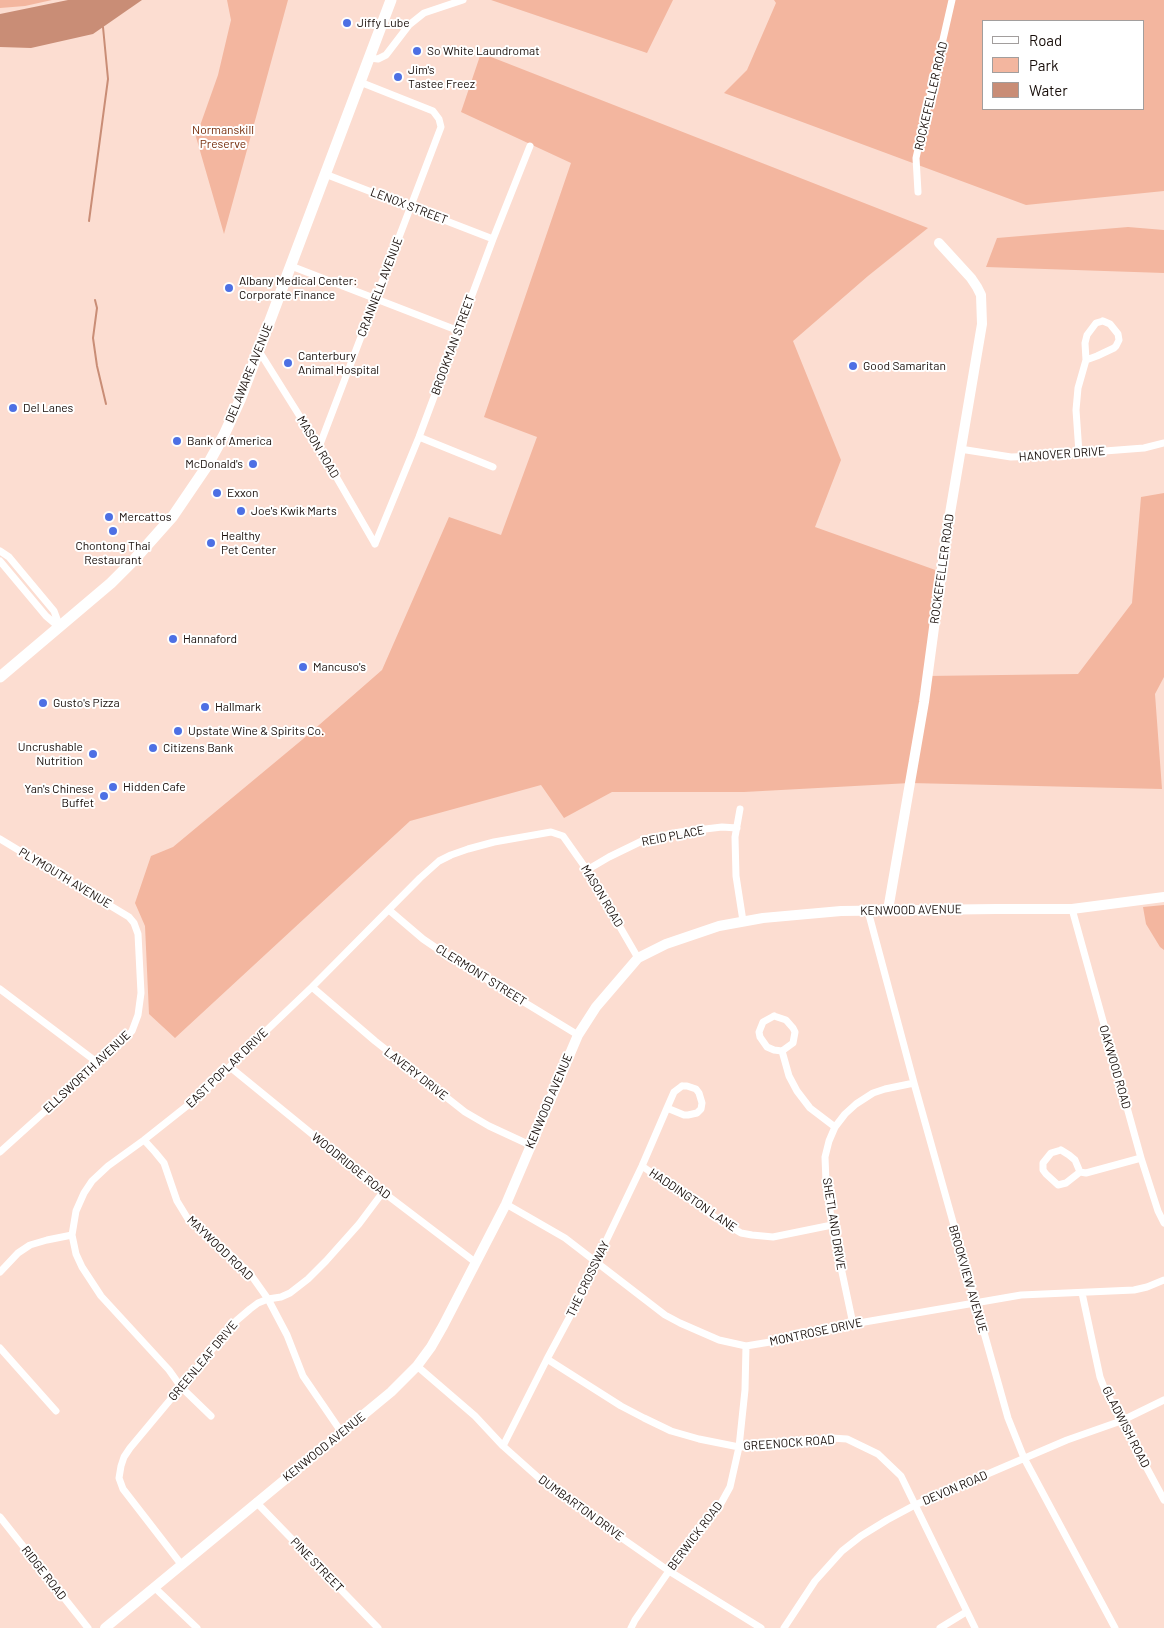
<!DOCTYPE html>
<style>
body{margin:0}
#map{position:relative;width:1164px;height:1628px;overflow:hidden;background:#fcddd1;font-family:Barlow,sans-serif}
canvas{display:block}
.legend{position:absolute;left:982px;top:20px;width:162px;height:90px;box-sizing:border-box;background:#fff;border:1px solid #a29e9d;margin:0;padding:6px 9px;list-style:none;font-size:15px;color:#170d09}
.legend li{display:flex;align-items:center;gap:10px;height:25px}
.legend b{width:25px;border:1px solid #a29e9d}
</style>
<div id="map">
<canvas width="1164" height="1628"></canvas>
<ul class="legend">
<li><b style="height:6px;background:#fff"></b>Road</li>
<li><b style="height:14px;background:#f3b69f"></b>Park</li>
<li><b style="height:14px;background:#c98d76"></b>Water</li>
</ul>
</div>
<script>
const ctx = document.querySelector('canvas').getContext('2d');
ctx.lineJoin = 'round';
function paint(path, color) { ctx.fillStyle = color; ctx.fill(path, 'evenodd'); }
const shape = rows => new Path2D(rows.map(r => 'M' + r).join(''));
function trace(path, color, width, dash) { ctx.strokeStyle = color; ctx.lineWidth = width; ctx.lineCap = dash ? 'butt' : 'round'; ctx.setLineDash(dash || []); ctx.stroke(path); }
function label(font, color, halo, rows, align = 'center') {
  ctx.font = font + ' Barlow,sans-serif'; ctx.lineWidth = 4; ctx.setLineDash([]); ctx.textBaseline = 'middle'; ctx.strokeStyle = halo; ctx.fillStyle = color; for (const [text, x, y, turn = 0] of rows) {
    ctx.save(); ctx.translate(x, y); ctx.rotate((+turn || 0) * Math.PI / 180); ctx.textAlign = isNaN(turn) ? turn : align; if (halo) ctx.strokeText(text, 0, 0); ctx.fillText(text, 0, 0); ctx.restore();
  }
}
paint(shape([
 [0,0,52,0,25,6,0,8],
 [227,0,288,0,224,234,196,137,218,75,231,20],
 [491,0,673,0,647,53],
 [774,0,1164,0,1164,191,1026,205,724,93,747,70,776,3],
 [983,21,1143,21,1143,109,983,109],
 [481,53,928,228,868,276,793,341,841,460,815,527,941,572,927,676,1078,674,1132,603,1141,497,1164,493,1164,677,1155,694,1162,789,910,783,744,792,612,792,564,818,541,785,410,821,175,1038,149,1014,145,926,135,903,151,856,173,847,303,739,382,670,449,517,501,535,537,437,484,417,571,163,461,112],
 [1128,227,1164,230,1164,273,986,267,997,238],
 [1164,905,1164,950,1160,947,1146,924,1143,907]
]), '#f3b69f');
paint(shape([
 [68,0,142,0,93,34,31,48,0,47,0,14]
]), '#c98d76');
trace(shape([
 [89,221,108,79,103,27],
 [95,300,97,308,93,338,97,366,106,404]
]), '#c98d76', 2);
trace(shape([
 [370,58,378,59,386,55,409,25,424,13,463,0],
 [325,174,493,239],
 [918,192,916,158,952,0],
 [291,266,459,331],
 [1103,321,1110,324,1118,334,1119,340,1116,346,1114,348,1097,356,1086,360,1085,343,1087,335,1096,323,1103,321],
 [259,351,319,447,375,544],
 [419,437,493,467],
 [319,447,441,127,439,119,433,111,360,82],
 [960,449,1011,457,1039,456,1144,448,1164,443],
 [1079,453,1076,410,1078,388,1086,360],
 [375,544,419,437,493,239,530,146],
 [0,551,9,557,54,611,60,627],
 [0,561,46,616,59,627],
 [740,809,735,837,736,876,743,921],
 [0,839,129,917,134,923,138,934,141,993,138,1015,132,1031,124,1040,0,1152],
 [587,870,609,857,644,840,680,832,722,827,737,828],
 [1072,909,1141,1158,1158,1211,1164,1223],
 [389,910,423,939,445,954,578,1035],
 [868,911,914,1083,1008,1418,1024,1458,1115,1628],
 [312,987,375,1041,465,1112,489,1126,530,1145],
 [0,989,98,1063],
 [774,1016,786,1020,793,1028,795,1032,793,1043,782,1051,774,1050,767,1047,760,1037,759,1032,763,1022,774,1016],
 [782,1051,789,1076,797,1091,810,1108,835,1127],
 [230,1067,383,1192,475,1262],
 [682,1086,687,1086,696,1089,699,1093,702,1103,701,1109,697,1113,688,1115,684,1115,667,1108,674,1092,682,1086],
 [144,1140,155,1152,164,1163,177,1201,188,1219,232,1256,251,1275,268,1299,287,1335,303,1376,342,1433],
 [1061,1150,1069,1155,1075,1160,1080,1172,1066,1183,1058,1185,1046,1174,1043,1170,1043,1163,1051,1153,1061,1150],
 [642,1166,716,1218,741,1233,752,1235,773,1237,832,1225],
 [1080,1172,1086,1173,1141,1158],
 [506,1204,565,1238,665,1315,680,1323,719,1340,746,1346,794,1338,853,1324,1021,1295,1134,1290,1147,1287,1164,1280],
 [0,1272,18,1253,30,1245,47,1240,72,1235],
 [1082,1293,1100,1377,1105,1390,1164,1500],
 [853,1324,832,1225,826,1182,825,1157,829,1141,835,1127,845,1114,856,1104,873,1093,885,1089,914,1083],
 [0,1348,56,1411],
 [547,1359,621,1406,644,1418,671,1431,699,1439,739,1447,778,1446,831,1438,847,1439,878,1454,901,1476,975,1628],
 [417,1366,475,1416,503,1446,550,1488,669,1571,761,1628],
 [211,1416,181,1387,169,1370,101,1296,82,1267,76,1254,72,1235,76,1211,84,1193,92,1181,108,1166,144,1140,202,1094,268,1029,312,987,420,878,439,861,451,855,468,849,494,842,551,832,563,836,587,870,638,958],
 [503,1446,547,1359,590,1279,596,1262,642,1166,667,1108],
 [256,1502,378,1628],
 [0,1517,88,1628],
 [181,1564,123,1489,119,1478,121,1466,124,1457,130,1448,236,1321,250,1309,258,1303,268,1299,281,1297,290,1293,308,1279,326,1261,359,1224,383,1192],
 [154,1587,197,1628],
 [631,1628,635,1620,669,1571,719,1507,730,1487,739,1447,745,1390,746,1346],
 [784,1628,815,1581,842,1551,861,1536,887,1520,915,1505,1067,1440,1121,1421,1164,1400],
 [940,1628,966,1612]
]), '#fff', 7);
trace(shape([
 [888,910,924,702,947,531,982,324,981,295,977,287,971,278,939,243],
 [105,1628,391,1392,417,1366,431,1347,443,1326,506,1204,578,1035,596,1007,638,958,666,944,719,926,763,918,841,911,996,909,1072,909,1164,897]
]), '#fff', 10);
trace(shape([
 [0,677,111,583,133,561,173,516,207,466,224,435,240,400,391,0]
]), '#fff', 11);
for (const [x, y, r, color] of [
 [347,23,5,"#4d70e4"],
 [417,51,5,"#4d70e4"],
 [398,77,5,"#4d70e4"],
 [229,288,5,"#4d70e4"],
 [288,363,5,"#4d70e4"],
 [853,366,5,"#4d70e4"],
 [13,408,5,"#4d70e4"],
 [177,441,5,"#4d70e4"],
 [253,464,5,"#4d70e4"],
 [217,493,5,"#4d70e4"],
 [241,511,5,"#4d70e4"],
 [109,517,5,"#4d70e4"],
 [113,531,5,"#4d70e4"],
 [211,543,5,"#4d70e4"],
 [173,639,5,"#4d70e4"],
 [303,667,5,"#4d70e4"],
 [43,703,5,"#4d70e4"],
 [205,707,5,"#4d70e4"],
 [178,731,5,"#4d70e4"],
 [153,748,5,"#4d70e4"],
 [93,754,5,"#4d70e4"],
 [113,787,5,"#4d70e4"],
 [104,796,5,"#4d70e4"]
]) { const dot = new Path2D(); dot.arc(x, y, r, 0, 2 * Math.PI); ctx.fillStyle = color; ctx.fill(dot); trace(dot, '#fff', 2); }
label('12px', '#170d09', '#fff', [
 ["Jiffy Lube",357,23],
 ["So White Laundromat",427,51],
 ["Jim's",408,70],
 ["Tastee Freez",408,84],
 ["Albany Medical Center:",239,281],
 ["Corporate Finance",239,295],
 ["Canterbury",298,356],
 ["Animal Hospital",298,370],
 ["Good Samaritan",863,366],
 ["Del Lanes",23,408],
 ["Bank of America",187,441],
 ["McDonald's",243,464,"right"],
 ["Exxon",227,493],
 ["Joe's Kwik Marts",251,511],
 ["Mercattos",119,517],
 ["Healthy",221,536],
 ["Pet Center",221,550],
 ["Chontong Thai",113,546,"center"],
 ["Restaurant",113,560,"center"],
 ["Hannaford",183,639],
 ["Mancuso's",313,667],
 ["Gusto's Pizza",53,703],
 ["Hallmark",215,707],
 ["Upstate Wine & Spirits Co.",188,731],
 ["Uncrushable",83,747,"right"],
 ["Nutrition",83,761,"right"],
 ["Citizens Bank",163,748],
 ["Hidden Cafe",123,787],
 ["Yan's Chinese",94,789,"right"],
 ["Buffet",94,803,"right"]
], 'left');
label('12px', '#170d09', '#fff', [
 ["ROCKEFELLER ROAD",931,96,-77],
 ["LENOX STREET",409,206,21],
 ["CRANNELL AVENUE",380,287,-69],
 ["BROOKMAN STREET",453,345,-70],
 ["DELAWARE AVENUE",249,373,-68],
 ["MASON ROAD",318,447,59],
 ["HANOVER DRIVE",1062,454,-4],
 ["ROCKEFELLER ROAD",942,569,-82],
 ["REID PLACE",673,836,-11],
 ["PLYMOUTH AVENUE",65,878,31],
 ["MASON ROAD",602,896,59],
 ["KENWOOD AVENUE",911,910,-1],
 ["CLERMONT STREET",481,975,32],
 ["OAKWOOD ROAD",1115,1067,74],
 ["EAST POPLAR DRIVE",227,1068,-44],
 ["ELLSWORTH AVENUE",87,1072,-43],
 ["LAVERY DRIVE",416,1074,38],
 ["KENWOOD AVENUE",549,1101,-67],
 ["WOODRIDGE ROAD",351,1166,39],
 ["HADDINGTON LANE",693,1200,34],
 ["SHETLAND DRIVE",834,1224,81],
 ["MAYWOOD ROAD",220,1248,44],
 ["THE CROSSWAY",588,1279,-64],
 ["BROOKVIEW AVENUE",968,1279,74],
 ["MONTROSE DRIVE",816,1332,-12],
 ["GREENLEAF DRIVE",203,1361,-50],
 ["GLADWISH ROAD",1126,1427,63],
 ["GREENOCK ROAD",789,1443,-4],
 ["KENWOOD AVENUE",324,1447,-39],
 ["DEVON ROAD",955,1488,-23],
 ["DUMBARTON DRIVE",581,1508,36],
 ["BERWICK ROAD",695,1536,-53],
 ["PINE STREET",317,1565,46],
 ["RIDGE ROAD",44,1573,52]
]);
label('12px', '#762d0b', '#fff', [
 ["Normanskill",223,130],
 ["Preserve",223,144]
]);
</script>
